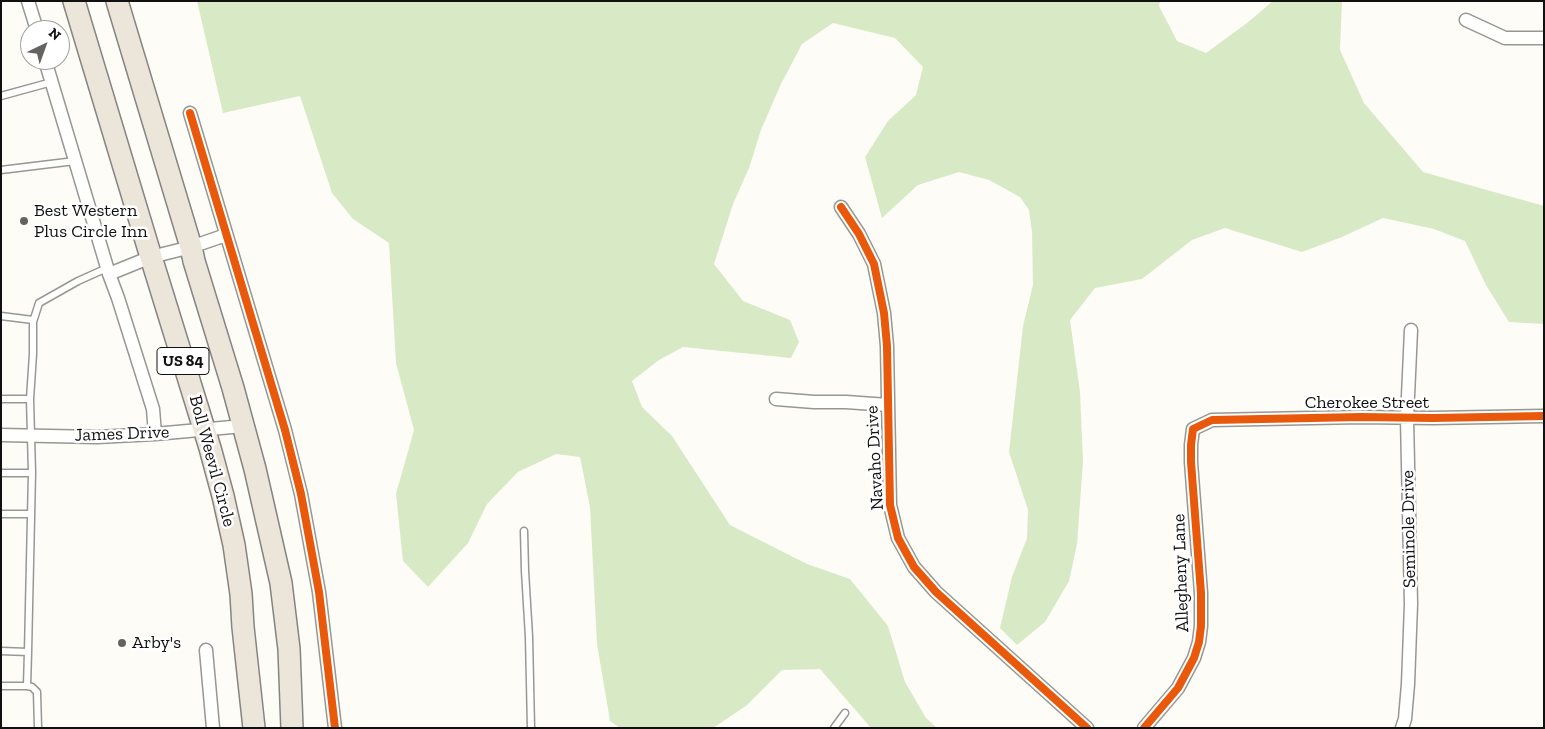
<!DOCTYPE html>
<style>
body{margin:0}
#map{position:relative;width:1545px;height:729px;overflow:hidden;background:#fdfcf7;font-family:"Zilla Slab",serif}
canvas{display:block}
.frame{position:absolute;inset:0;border:2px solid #111;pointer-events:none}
.north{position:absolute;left:20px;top:20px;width:50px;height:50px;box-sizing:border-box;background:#fff;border:1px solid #a0a0a0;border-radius:50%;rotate:42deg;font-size:14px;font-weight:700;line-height:20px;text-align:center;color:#111}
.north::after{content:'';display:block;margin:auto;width:18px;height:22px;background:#646362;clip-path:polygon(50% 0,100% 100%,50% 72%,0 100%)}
</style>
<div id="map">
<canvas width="1545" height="729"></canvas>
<div class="frame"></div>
<div class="north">N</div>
</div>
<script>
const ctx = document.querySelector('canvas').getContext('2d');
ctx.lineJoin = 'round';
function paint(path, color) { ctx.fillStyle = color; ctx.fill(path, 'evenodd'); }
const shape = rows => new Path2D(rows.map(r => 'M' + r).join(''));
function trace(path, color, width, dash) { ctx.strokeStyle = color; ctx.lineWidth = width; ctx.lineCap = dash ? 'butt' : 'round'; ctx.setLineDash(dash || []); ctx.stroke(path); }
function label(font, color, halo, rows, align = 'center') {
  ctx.font = font + ' "Zilla Slab",serif'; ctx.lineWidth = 5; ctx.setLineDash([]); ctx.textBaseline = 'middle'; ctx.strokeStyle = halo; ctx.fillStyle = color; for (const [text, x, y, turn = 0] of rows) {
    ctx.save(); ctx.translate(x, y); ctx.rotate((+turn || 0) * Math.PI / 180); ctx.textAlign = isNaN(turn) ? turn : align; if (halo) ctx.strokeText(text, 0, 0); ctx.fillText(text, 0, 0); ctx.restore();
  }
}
paint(shape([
 [197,1,1160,1,1159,6,1177,41,1206,53,1247,23,1273,1,1342,1,1340,50,1364,103,1423,172,1544,206,1544,324,1509,322,1486,285,1465,241,1434,229,1383,218,1342,237,1302,252,1225,228,1192,240,1142,279,1095,288,1070,320,1080,392,1083,461,1077,544,1069,581,1045,622,1017,645,1000,628,1012,577,1027,538,1028,510,1009,452,1023,326,1033,285,1032,232,1029,210,1020,197,989,180,959,172,918,185,882,218,865,157,888,121,916,95,923,67,895,38,833,23,802,44,780,86,761,130,749,168,733,204,714,264,743,301,790,320,799,342,791,358,683,347,659,360,632,381,642,407,672,436,730,525,807,564,850,579,888,626,905,682,926,718,937,728,871,728,820,669,782,670,746,706,713,728,620,728,610,721,597,644,590,507,580,457,556,454,518,472,487,504,468,543,428,587,403,561,396,494,414,430,396,363,389,243,353,219,332,193,300,96,223,113]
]), '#d8eac5');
const service = shape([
 [1,96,52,82],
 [1,170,75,161],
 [1,316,33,320],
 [1,399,30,399,32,473,1,473],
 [30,399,33,354,33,322,39,303,78,281,107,268],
 [1,514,31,514],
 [524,531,525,571,529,637,531,728],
 [1,651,28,652,32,473],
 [1,686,27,686,28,652],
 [27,686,32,687,37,692,38,728],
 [834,728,845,713]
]);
const minor = shape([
 [28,1,37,30],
 [1466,20,1505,38,1544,38],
 [45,60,109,274,118,298,153,409,155,434],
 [190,113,285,430,301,494,319,592,335,728],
 [841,207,859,234,874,264,884,313,887,346,890,505,898,538,914,567,936,592,1087,728],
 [109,274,151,257,191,247,226,235],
 [776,399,814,402,846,402,888,405],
 [1,435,97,437,155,434,243,426],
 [206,650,213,728],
 [1144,728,1178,688,1194,658,1199,642,1201,626,1201,593,1191,462,1191,445,1193,429,1212,420,1361,417,1433,418,1544,416],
 [1402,728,1405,719,1408,684,1411,604,1407,418,1411,330]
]);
const trunk = shape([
 [74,1,151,257,210,448,223,496,234,545,241,594,243,627,254,728],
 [117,1,191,247,194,261,233,388,255,469,281,583,289,649,292,728]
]);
trace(service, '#979795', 9);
trace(minor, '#979795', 15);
trace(trunk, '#858482', 24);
trace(service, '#fffffe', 6);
trace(minor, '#fffffe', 12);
trace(trunk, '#ece5da', 21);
trace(shape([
 [190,113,285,430,301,494,319,592,335,728],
 [841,207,859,234,874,264,884,313,887,346,890,505,898,538,914,567,936,592,1087,728],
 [1144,728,1178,688,1194,658,1199,642,1201,626,1201,593,1191,462,1191,445,1193,429,1212,420,1361,417,1433,418,1544,416]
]), '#e8590c', 8);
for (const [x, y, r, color] of [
 [24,221,5,"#646362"],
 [122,643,5,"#646362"]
]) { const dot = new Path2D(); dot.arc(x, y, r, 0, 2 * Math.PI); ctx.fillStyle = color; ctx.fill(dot); trace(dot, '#fff', 2); }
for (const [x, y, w] of [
 [183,361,52]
]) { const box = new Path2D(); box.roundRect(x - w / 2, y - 13.5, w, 27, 4); ctx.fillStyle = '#fff'; ctx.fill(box); trace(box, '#111', 1); }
label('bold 16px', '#111', null, [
 ["US 84",183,361]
]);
label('18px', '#111', '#fff', [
 ["Best Western",34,211],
 ["Plus Circle Inn",34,232],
 ["Arby's",132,643]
], 'left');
label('18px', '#111', '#fff', [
 ["Cherokee Street",1367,403],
 ["James Drive",122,434,-2],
 ["Navaho Drive",875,458,-93],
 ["Boll Weevil Circle",212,461,75],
 ["Seminole Drive",1409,529,-91],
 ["Allegheny Lane",1181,573,-92]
]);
</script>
